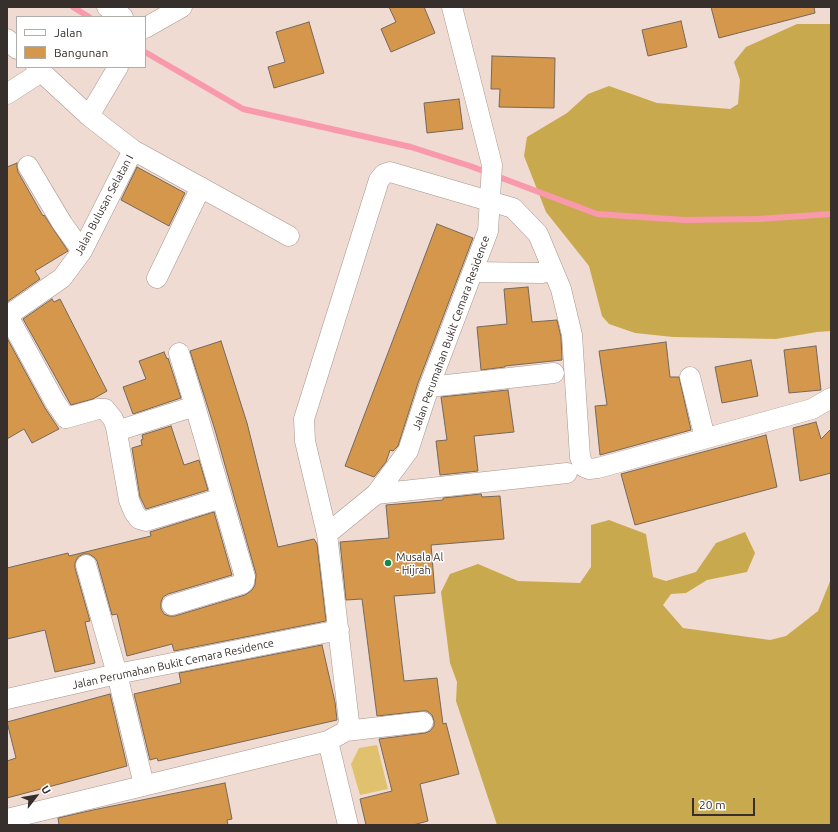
<!DOCTYPE html>
<style>
body{margin:0}
#map{position:relative;width:838px;height:832px;overflow:hidden;background:#efdbd1;font-family:Ubuntu,sans-serif}
canvas{display:block}
.frame{position:absolute;inset:0;border:8px solid #362f2b;pointer-events:none}
.legend{position:absolute;left:16px;top:16px;width:130px;height:52px;box-sizing:border-box;background:#fff;border:1px solid #afacaa;margin:0;padding:5px 7px;list-style:none;font-size:12px;color:#362f2b}
.legend li{display:flex;align-items:center;gap:8px;height:20px}
.legend b{width:20px;border:1px solid #afacaa}
.north{position:absolute;left:16px;top:776px;width:40px;height:40px;-webkit-text-stroke:3px #fff;paint-order:stroke;rotate:59deg;font-size:11px;font-weight:700;line-height:16px;text-align:center;color:#362f2b}
.north::after{content:'';display:block;margin:auto;width:14px;height:18px;background:#362f2b;clip-path:polygon(50% 0,100% 100%,50% 72%,0 100%)}
.scale{position:absolute;left:692px;top:798px;width:63px;height:18px;box-sizing:border-box;border:2px solid #362f2b;border-top:0;padding-left:5px;font-size:12px;line-height:14px;white-space:nowrap;color:#362f2b;-webkit-text-stroke:3px #fff;paint-order:stroke}
</style>
<div id="map">
<canvas width="838" height="832"></canvas>
<div class="frame"></div>
<ul class="legend">
<li><b style="height:5px;background:#fff"></b>Jalan</li>
<li><b style="height:11px;background:#d4974c"></b>Bangunan</li>
</ul>
<div class="north">U</div>
<div class="scale">20 m</div>
</div>
<script>
const ctx = document.querySelector('canvas').getContext('2d');
ctx.lineJoin = 'round';
function paint(path, color) { ctx.fillStyle = color; ctx.fill(path, 'evenodd'); }
const shape = rows => new Path2D(rows.map(r => 'M' + r).join(''));
function trace(path, color, width, dash) { ctx.strokeStyle = color; ctx.lineWidth = width; ctx.lineCap = dash ? 'butt' : 'round'; ctx.setLineDash(dash || []); ctx.stroke(path); }
function label(font, color, halo, rows, align = 'center') {
  ctx.font = font + ' Ubuntu,sans-serif'; ctx.lineWidth = 3; ctx.setLineDash([]); ctx.textBaseline = 'middle'; ctx.strokeStyle = halo; ctx.fillStyle = color; for (const [text, x, y, turn = 0] of rows) {
    ctx.save(); ctx.translate(x, y); ctx.rotate((+turn || 0) * Math.PI / 180); ctx.textAlign = isNaN(turn) ? turn : align; if (halo) ctx.strokeText(text, 0, 0); ctx.fillText(text, 0, 0); ctx.restore();
  }
}
paint(shape([
 [377,745,388,789,360,795,351,764,359,748]
]), '#dfc16e');
paint(shape([
 [797,24,831,24,831,331,817,332,776,339,673,337,635,333,609,324,602,316,589,266,546,212,524,156,527,137,567,113,588,94,609,86,657,103,730,109,738,104,740,80,734,62,746,47],
 [609,520,646,534,653,577,666,581,696,572,716,543,745,532,755,553,747,572,707,580,686,593,671,594,663,605,683,628,770,640,786,636,818,611,831,579,831,825,497,825,456,701,457,682,450,663,441,592,450,574,478,564,518,581,580,583,591,567,591,525]
]), '#c9a94d');
trace(shape([
 [73,7,89,17],
 [145,52,243,109,411,147,470,166,597,214,684,220,759,219,831,214]
]), '#f999ac', 6);
const building = shape([
 [389,7,424,7,435,33,391,52,381,29,396,22,389,7],
 [711,7,814,7,815,13,719,38,711,7],
 [681,21,687,47,648,56,642,30,681,21],
 [309,22,324,73,274,88,268,67,285,62,276,32,309,22],
 [492,56,555,58,554,108,499,107,500,89,491,89,492,56],
 [459,99,463,129,427,133,424,103,459,99],
 [17,163,17,167,18,172,43,216,44,215,68,251,35,271,40,279,7,302,7,167,17,163],
 [137,167,185,193,169,226,121,200,137,167],
 [437,224,473,238,418,383,398,446,393,451,390,450,386,462,374,477,345,466,437,224],
 [528,287,532,322,557,320,561,337,562,360,505,366,505,367,481,370,477,327,507,324,504,289,528,287],
 [52,299,54,302,60,299,107,391,93,399,71,405,23,319,52,299],
 [7,338,45,408,59,429,32,443,24,429,7,439,7,338],
 [221,341,247,423,278,547,314,539,317,544,326,621,174,651,172,644,127,656,117,614,112,615,97,561,94,557,89,554,83,554,78,557,75,563,75,568,90,621,85,622,95,663,55,672,45,630,7,639,7,568,68,553,69,556,151,536,150,532,214,512,232,575,168,594,163,597,161,602,161,609,164,614,169,616,175,616,245,595,252,590,255,585,256,574,215,430,190,351,221,341],
 [666,342,670,377,679,377,691,430,600,455,595,406,607,405,599,351,666,342],
 [816,346,821,390,789,393,784,350,816,346],
 [164,352,167,359,168,358,181,398,133,414,123,387,146,379,139,361,164,352],
 [751,360,758,396,722,403,715,367,751,360],
 [508,390,514,432,474,436,478,471,440,475,436,441,447,440,441,397,508,390],
 [816,422,821,439,831,429,831,473,800,481,793,428,816,422],
 [171,426,184,465,199,460,208,490,146,509,140,497,132,448,142,445,141,440,143,439,142,435,171,426],
 [766,435,777,487,635,525,621,474,766,435],
 [481,494,482,497,500,496,504,539,431,545,435,593,394,596,404,681,437,678,443,724,446,723,459,774,420,784,428,821,413,825,366,825,360,799,392,791,379,739,425,733,430,731,434,726,434,721,432,715,427,711,422,711,377,716,362,599,346,600,340,542,389,538,386,505,443,500,443,498,481,494],
 [322,645,335,702,337,720,158,761,157,758,150,760,134,694,181,683,179,673,322,645],
 [110,694,127,766,7,798,7,761,16,758,7,722,110,694],
 [225,783,232,819,227,820,228,825,59,825,58,818,93,810,225,783]
]);
paint(building, '#d4974c');
trace(building, '#75685b', 1);
const minor = shape([
 [107,7,123,17],
 [145,28,182,7],
 [7,39,17,49],
 [36,67,89,116],
 [7,94,41,72],
 [133,150,289,236],
 [28,166,62,223,82,251],
 [473,272,543,273],
 [157,278,201,187],
 [7,316,62,278,82,251,133,150,89,116,118,67],
 [8,316,55,402,66,418,98,409,105,409,113,419,116,427,123,429,195,406,179,353],
 [690,377,705,438],
 [429,387,554,373],
 [116,427,129,500,134,512,139,519,146,521,222,498],
 [376,494,567,473],
 [327,534,305,441,304,419,379,180,384,174,390,172,513,208,538,234,561,289,572,335,580,457,584,467,589,469,598,468,812,409,831,398],
 [86,565,117,674,144,785],
 [172,605,242,584,244,582,245,577,195,406],
 [7,699,117,674,339,630],
 [346,731,423,722],
 [7,819,328,741],
 [348,825,328,741,346,731,349,722,327,534,376,494,408,451,429,387,488,231,492,165,452,7]
]);
trace(minor, '#a9968d', 21);
trace(minor, '#fff', 20);
for (const [x, y, r, color] of [
 [388,563,4,"#118c48"]
]) { const dot = new Path2D(); dot.arc(x, y, r, 0, 2 * Math.PI); ctx.fillStyle = color; ctx.fill(dot); trace(dot, '#fff', 1.5); }
label('11px', '#362f2b', '#fff', [
 ["Jalan Bulusan Selatan I",104,205,-62],
 ["Jalan Perumahan Bukit Cemara Residence",451,333,-70],
 ["Jalan Perumahan Bukit Cemara Residence",173,664,-12]
]);
label('11px', '#362f2b', '#fff', [
 ["Musala Al",396,557],
 ["- Hijrah",396,570]
], 'left');
</script>
